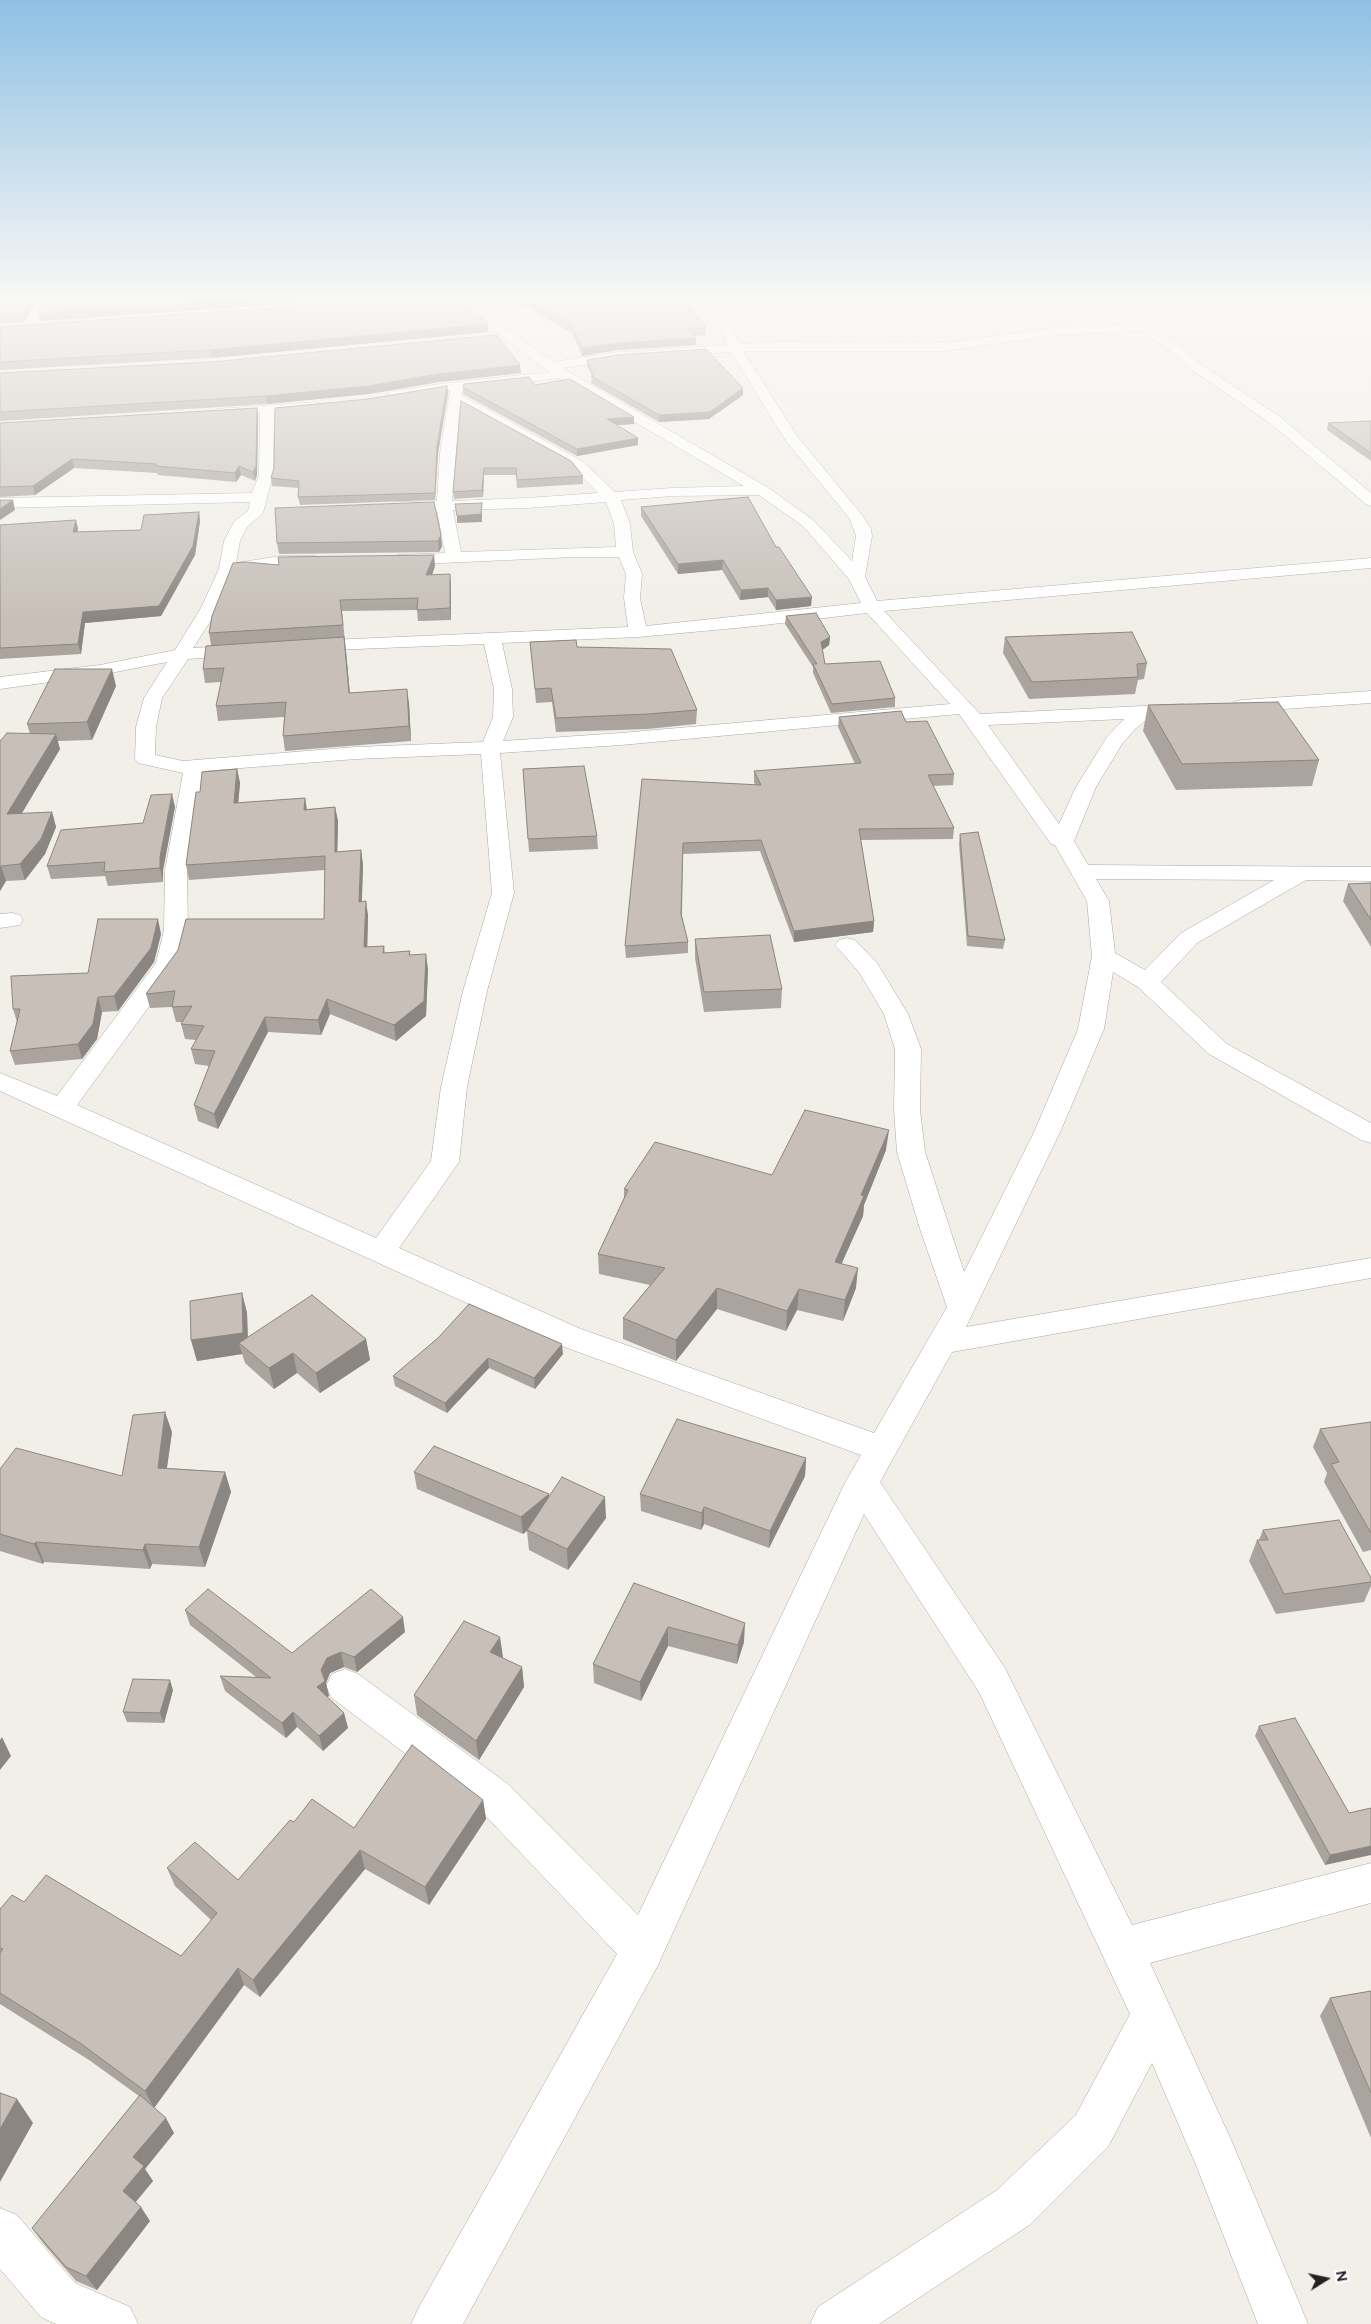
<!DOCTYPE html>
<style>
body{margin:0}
#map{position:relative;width:1371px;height:2324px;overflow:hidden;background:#f2efe9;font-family:Figtree,sans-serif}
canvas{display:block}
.north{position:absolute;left:1301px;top:2254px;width:50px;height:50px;-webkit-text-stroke:4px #fff;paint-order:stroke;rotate:80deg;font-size:14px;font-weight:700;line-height:20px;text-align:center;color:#222}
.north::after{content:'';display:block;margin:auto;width:18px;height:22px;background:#222;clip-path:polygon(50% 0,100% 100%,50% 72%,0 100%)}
</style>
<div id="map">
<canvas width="1371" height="2324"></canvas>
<div class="north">N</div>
</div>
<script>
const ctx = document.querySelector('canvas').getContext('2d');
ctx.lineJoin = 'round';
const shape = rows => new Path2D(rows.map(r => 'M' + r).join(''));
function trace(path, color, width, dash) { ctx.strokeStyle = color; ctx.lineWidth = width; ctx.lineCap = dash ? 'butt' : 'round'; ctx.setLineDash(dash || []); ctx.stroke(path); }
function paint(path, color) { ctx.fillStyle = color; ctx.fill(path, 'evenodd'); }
const minor = shape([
 [40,295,52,295,33,330,25,330,23,327,40,295],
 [444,295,458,295,553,362,618,352,728,345,706,295,718,295,739,344,779,342,944,343,1057,327,1134,324,1096,295,1109,295,1184,349,1200,364,1280,417,1371,493,1371,506,1366,504,1270,423,1192,370,1176,355,1143,331,1057,335,944,351,743,351,797,436,862,515,871,529,872,536,865,577,877,601,1371,558,1371,568,884,611,980,714,1183,704,1190,706,1193,710,1190,714,1150,717,1135,729,1122,744,1096,787,1074,841,1088,865,1371,867,1371,881,1306,880,1197,943,1161,982,1227,1044,1371,1123,1371,1143,1361,1140,1209,1054,1138,987,1113,972,1104,1029,1061,1130,966,1327,1371,1258,1371,1278,952,1352,880,1482,1005,1668,1132,1925,1371,1863,1371,1903,1150,1963,1232,2142,1308,2324,1258,2324,1196,2165,1152,2063,1108,2147,1031,2224,879,2324,810,2324,818,2307,997,2190,1076,2115,1130,2014,979,1692,864,1514,658,1965,463,2324,411,2324,419,2307,617,1954,480,1810,332,1698,326,1686,332,1674,345,1669,358,1674,508,1784,638,1915,845,1483,861,1455,559,1345,0,1091,0,1073,57,1096,156,963,164,930,165,870,183,773,138,763,135,759,136,727,144,698,167,662,100,675,0,689,0,677,100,665,175,650,201,608,219,569,224,541,234,522,248,511,250,502,0,508,0,498,252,493,259,475,260,413,221,416,214,412,216,409,317,402,319,405,317,408,312,409,274,412,273,475,263,513,247,527,240,541,236,563,280,556,315,556,321,558,323,561,321,564,315,566,280,566,234,573,219,608,193,648,244,645,250,646,253,650,250,654,244,655,188,659,162,698,156,727,155,755,183,761,356,747,483,742,493,717,494,689,484,644,306,651,300,650,297,646,300,642,306,641,628,627,624,598,626,574,619,557,574,557,398,565,392,563,390,560,392,557,398,555,445,553,437,510,396,512,388,507,396,502,437,501,440,453,450,391,395,399,390,398,388,395,390,392,439,384,550,372,444,295],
 [731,352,786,441,850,519,856,536,852,561,813,520,767,487,562,368,618,360,731,352],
 [560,378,744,486,672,488,615,492,582,461,461,395,463,389,560,378],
 [460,405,572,467,598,493,527,498,452,501,460,405],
 [759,495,803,526,849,579,861,603,646,626,640,598,642,574,633,552,630,524,621,500,672,496,759,495],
 [606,502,614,524,616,547,461,552,453,510,527,508,606,502],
 [867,613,950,704,621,733,503,741,513,717,512,689,502,643,638,637,747,627,867,613],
 [959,714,1051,844,1055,845,1087,901,1092,956,1078,1029,1035,1130,964,1272,925,1152,920,1110,921,1049,908,1014,877,963,855,940,847,938,839,940,835,945,859,972,884,1014,895,1049,894,1110,897,1152,920,1229,947,1307,874,1433,581,1329,399,1248,459,1162,467,1087,487,991,514,893,500,753,621,745,959,714],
 [1124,719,1107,737,1076,787,1059,824,988,725,1124,719],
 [481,754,492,893,463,991,441,1087,431,1161,376,1238,77,1105,180,964,188,930,187,870,203,771,356,759,481,754],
 [1096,879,1274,880,1181,933,1145,970,1115,953,1109,901,1096,879],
 [1266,295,1279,295,1280,296,1274,299,1266,295],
 [1371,691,1371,703,1241,712,1234,710,1232,706,1234,702,1241,700,1371,691],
 [12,913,20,915,23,920,20,925,0,928,0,914,12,913],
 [0,2208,17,2215,75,2283,130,2307,138,2324,56,2324,41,2317,0,2269,0,2208]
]);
trace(minor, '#a9a9a9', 1);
paint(minor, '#fff');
paint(shape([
 [0,295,39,295,24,322,0,323],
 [506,295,681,295,706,328,706,335,695,336,696,345,618,350,582,356,572,333],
 [0,327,488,332,212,358,0,370],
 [587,360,743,388,743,395,709,419,659,422,591,383,592,376,587,366],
 [0,373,521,373,439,382,369,394,267,404,0,421],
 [535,385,634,424,617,425,638,438,638,445,577,456,463,394,463,387],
 [447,386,448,393,438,453,435,500,300,505,298,497,299,488,272,486,271,478,368,399],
 [461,401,583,476,583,484,517,488,516,475,484,475,483,497,454,499,453,492],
 [257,408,258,416,257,475,255,481,241,475,236,482,158,475,157,473,74,468,35,495,0,497,0,423],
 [1371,421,1371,461,1327,430,1328,423],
 [434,502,442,546,439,552,279,554,277,543],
 [641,507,811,606,776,610,768,597,740,600,722,570,678,574,641,516],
 [199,512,200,521,195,555,161,616,85,623,81,654,0,659,0,525,78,529,77,532,141,530],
 [279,565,435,566,432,575,450,574,451,585,451,620,418,621,417,610,342,611,350,693,409,703,411,741,285,751,283,736,284,717,218,721,216,706,221,682,205,683,203,669,211,645,209,633],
 [786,616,830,637,829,645,822,650,825,664,895,698,895,707,831,713,813,673,813,667,785,624],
 [1005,637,1147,663,1144,679,1138,680,1135,694,1029,699,1003,653],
 [530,642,577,647,697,710,696,724,648,729,556,732,552,702,536,703],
 [116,686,92,740,57,741,60,749,21,814,52,812,56,827,45,854,25,880,6,881,0,891,0,741,30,734,27,724],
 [1148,705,1319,760,1312,786,1176,790,1143,731],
 [839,717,906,722,954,774,953,785,933,786,954,828,953,839,861,840,874,921,873,932,794,942,760,851,683,854,682,916,688,942,688,953,626,958,625,946,642,779,755,785,754,782,754,771,855,764,838,727],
 [237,769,240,783,238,803,305,798,307,809,335,807,338,821,337,852,361,850,363,865,362,901,368,915,367,947,384,946,385,953,410,951,410,955,428,969,426,1016,396,1041,330,1014,321,1035,268,1032,218,1129,198,1121,194,1105,209,1066,195,1064,191,1049,196,1040,185,1039,181,1024,182,1022,176,1022,172,1007,150,1008,146,994,324,919,325,870,189,880,186,865,200,792],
 [523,769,597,836,598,849,529,852],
 [175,807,163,870,163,882,108,886,105,876,51,879,47,866,143,823],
 [960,834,1005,940,1003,949,967,946,959,844],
 [1371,883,1371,947,1343,901,1348,884],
 [161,934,154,962,118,1011,102,1012,97,1039,82,1059,15,1065,10,1051,17,1022,13,1009,88,973],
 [695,939,782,989,781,1008,704,1012,695,958],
 [886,1150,864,1205,863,1216,841,1264,856,1288,843,1321,797,1310,786,1331,717,1309,676,1361,623,1339,623,1318,650,1285,599,1274,598,1254,624,1198,624,1189,772,1175],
 [242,1293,247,1313,248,1337,366,1339,370,1360,320,1393,297,1373,274,1389,245,1363,242,1354,197,1361,191,1340],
 [438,1338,563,1354,535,1389,489,1368,447,1413,395,1386,393,1376],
 [1371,1422,1371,1550,1363,1552,1324,1482,1327,1473,1313,1447,1320,1429],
 [172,1432,167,1468,225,1472,231,1492,205,1567,152,1564,150,1569,44,1562,43,1564,0,1551,0,1469,122,1476],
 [806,1458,805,1476,769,1548,704,1524,701,1530,641,1511,640,1494],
 [414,1472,550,1496,606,1518,568,1570,529,1550,527,1531,523,1534,417,1489],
 [1263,1530,1371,1578,1371,1586,1364,1602,1276,1614,1249,1561,1257,1540,1259,1540],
 [634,1583,744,1642,737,1664,668,1646,641,1701,594,1683,593,1664],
 [185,1610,292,1653,405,1632,357,1672,344,1667,330,1673,326,1683,329,1696,327,1697,344,1713,348,1728,323,1751,297,1727,286,1738,225,1691,220,1676,256,1677,190,1625],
 [503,1657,502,1658,522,1667,524,1687,479,1760,417,1715,414,1695],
 [173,1690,164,1723,127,1722,123,1712],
 [1259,1726,1349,1813,1371,1808,1325,1865,1255,1736],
 [483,1800,486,1819,429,1905,365,1869,260,1997,244,1985,154,2108,174,2133,145,2169,153,2181,136,2202,150,2221,97,2290,76,2281,43,2243,32,2228,139,2096,89,2060,0,2004,0,1909,24,1902,181,1956,211,1920,175,1886,167,1868,238,1880,294,1822,354,1828],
 [1371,1991,1371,2138,1320,2016,1330,1998]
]), '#aba49e');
paint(shape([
 [33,295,39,295,24,322,22,315],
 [305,295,414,295,40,321,38,313],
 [488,324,488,332,212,358,210,350],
 [696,338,696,345,618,350,582,356,582,348,618,343],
 [520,365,521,373,439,382,369,394,267,404,266,396,438,374],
 [447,386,448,393,438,453,435,500,435,493,437,446],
 [743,388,743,395,709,419,659,422,659,415],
 [257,408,258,416,257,475,255,481,253,472],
 [634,417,634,424,607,426,607,419],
 [638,438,638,445,577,456,577,449],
 [72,459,74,468,35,495,33,486],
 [239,466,241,475,236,482,235,473],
 [484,468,484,475,483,497,482,490],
 [13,500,15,510,0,520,0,509],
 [482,503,482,522,457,523,457,516],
 [199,512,200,521,195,555,161,616,85,623,81,654,78,644,83,612],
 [76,520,78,529,75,542,73,532],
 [441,535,442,546,439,552,438,541],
 [434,555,435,566,428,587,426,575],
 [723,560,722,570,678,574,678,564],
 [450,574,451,585,451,620,450,608],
 [768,588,768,597,740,600,741,590],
 [812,597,811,606,776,610,776,600],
 [344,637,346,651,351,707,349,693],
 [830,637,829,645,821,651,821,642],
 [112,669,116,686,92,740,87,722],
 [407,689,409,703,411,741,409,726],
 [56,734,60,749,12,830,7,814],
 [237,769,240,783,237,817,234,803],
 [172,794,175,807,163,870,163,882,160,868,160,857],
 [305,798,307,812,304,810],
 [335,807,338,821,337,866,335,852],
 [52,812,56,827,45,854,25,880,20,864],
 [361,850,363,865,361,916,359,902],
 [1,866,6,881,0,891,0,867],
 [366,901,368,915,367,961,364,947],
 [158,919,161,934,154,962,118,1011,114,996],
 [874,921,873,932,794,942,794,931],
 [426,954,428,969,426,1016,396,1041,394,1025],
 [98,997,102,1012,97,1039,82,1059,78,1044],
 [327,999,330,1014,321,1035,318,1020],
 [265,1017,268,1032,218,1129,214,1114],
 [889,1130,886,1150,864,1205,863,1216,833,1283,835,1262,861,1195],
 [858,1268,856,1288,843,1321,845,1300],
 [717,1288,717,1309,676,1361,676,1340],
 [799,1289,797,1310,786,1331,787,1311],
 [242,1293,247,1313,248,1350,239,1343,242,1354,197,1361,191,1340],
 [366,1339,370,1360,320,1393,316,1373],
 [562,1344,563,1354,535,1389,534,1378],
 [293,1353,297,1373,274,1389,269,1368],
 [488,1358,489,1368,447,1413,445,1403],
 [165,1412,172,1432,164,1488,158,1468],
 [806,1458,805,1476,769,1548,770,1531],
 [225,1472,231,1492,205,1567,199,1547],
 [549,1494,551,1511,523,1534,521,1517],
 [605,1497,606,1518,568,1570,567,1549],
 [704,1507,704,1524,701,1530,702,1513],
 [36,1542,44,1562,43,1564,34,1544],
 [145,1544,152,1564,150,1569,143,1550],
 [403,1617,405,1632,357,1672,354,1657],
 [745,1623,744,1642,737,1664,738,1645],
 [668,1627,668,1646,641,1701,640,1682],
 [500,1637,503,1657,492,1672,490,1652],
 [341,1652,344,1667,330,1673,326,1683,329,1696,321,1702,317,1687,321,1670,327,1658],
 [522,1667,524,1687,479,1760,476,1741],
 [170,1680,173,1690,164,1723,160,1713],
 [293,1712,297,1727,286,1738,282,1723],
 [344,1713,348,1728,323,1751,319,1736],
 [2,1737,11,1756,0,1770,0,1740],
 [483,1800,486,1819,429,1905,425,1887],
 [1371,1846,1371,1855,1325,1865,1330,1855],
 [360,1850,365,1869,260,1997,253,1980],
 [238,1968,244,1985,154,2108,145,2091],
 [17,2099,33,2123,0,2182,0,2129],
 [166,2118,174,2133,145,2169,153,2181,132,2206,123,2191,133,2157],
 [141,2207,150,2221,97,2290,86,2276]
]), '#8b8681');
const building = shape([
 [0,295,33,295,22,315,0,315,0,295],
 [48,295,305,295,38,313,48,295],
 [449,295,484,319,488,324,210,350,0,362,0,327,449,295],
 [518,295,681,295,706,328,688,328,696,338,618,343,582,348,572,325,518,295],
 [496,335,520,365,438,374,368,386,266,396,0,412,0,373,211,362,496,335],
 [706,349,743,388,710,412,659,415,591,376,594,376,587,360,618,355,706,349],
 [529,377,535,385,570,379,634,417,607,419,638,438,577,449,463,387,464,384,529,377],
 [447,386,437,446,435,493,298,497,299,481,271,478,274,468,275,408,368,399,447,386],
 [461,401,571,461,583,476,517,480,516,468,484,468,482,490,453,492,461,401],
 [257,408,256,466,253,472,239,466,235,473,156,466,156,464,72,459,33,486,0,487,0,423,257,408],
 [1371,421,1371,453,1328,423,1371,421],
 [748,497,776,547,779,547,812,597,776,600,768,588,741,590,723,560,678,564,641,507,748,497],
 [0,500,13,500,0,509,0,500],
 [434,502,441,535,438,541,277,543,275,508,434,502],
 [482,503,481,514,457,516,455,504,482,503],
 [199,512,193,546,159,606,83,612,78,644,0,648,0,525,76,520,73,532,141,530,144,515,199,512],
 [434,555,426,575,450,574,450,608,417,610,418,598,340,600,343,625,209,633,212,616,233,563,245,562,279,565,278,557,434,555],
 [816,613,830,637,821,642,825,664,880,661,895,698,832,704,813,664,817,664,786,616,816,613],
 [1132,632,1147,663,1137,664,1138,677,1032,682,1005,637,1132,632],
 [344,637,349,693,407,689,409,726,283,736,286,702,216,706,224,668,203,669,206,646,344,637],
 [576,640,577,647,671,649,697,710,648,714,556,718,551,688,535,689,530,642,576,640],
 [55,669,112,669,87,722,27,724,55,669],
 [1278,702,1319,760,1182,764,1148,705,1278,702],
 [901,711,906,722,927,721,954,774,928,775,954,828,859,829,874,921,794,931,761,840,683,843,681,914,688,942,625,946,642,779,761,785,754,771,861,763,839,717,901,711],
 [7,733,56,734,7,814,52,812,41,839,20,864,1,866,0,867,0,741,7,733],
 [584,766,597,836,528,839,523,769,584,766],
 [237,769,234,803,305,798,304,810,335,807,335,852,361,850,359,902,366,901,364,947,384,946,383,953,410,951,409,955,426,954,424,1001,394,1025,327,999,318,1020,265,1017,214,1114,194,1105,215,1051,191,1049,204,1026,181,1024,192,1006,172,1007,175,991,146,994,178,950,186,919,324,919,325,856,186,865,196,792,200,792,202,772,237,769],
 [172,794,160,857,160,868,104,872,105,862,47,866,61,830,143,823,151,795,172,794],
 [978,832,1005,940,968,936,960,834,978,832],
 [1371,883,1371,920,1348,884,1371,883],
 [98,919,158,919,151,948,114,996,98,997,93,1024,78,1044,10,1051,20,1009,13,1009,11,976,88,973,98,919],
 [770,935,782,989,704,992,695,939,770,935],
 [805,1110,889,1130,861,1195,864,1196,835,1262,858,1268,845,1300,799,1289,787,1311,717,1288,676,1340,623,1318,665,1268,598,1254,628,1190,624,1189,655,1142,772,1175,805,1110],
 [242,1293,243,1333,191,1340,190,1301,242,1293],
 [312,1295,366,1339,316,1373,293,1353,269,1368,239,1343,312,1295],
 [469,1304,562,1344,534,1378,488,1358,445,1403,393,1376,438,1338,469,1304],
 [165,1412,158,1468,225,1472,199,1547,145,1544,143,1550,36,1542,34,1544,0,1534,0,1469,16,1448,122,1476,133,1415,165,1412],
 [677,1419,806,1458,770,1531,704,1507,702,1513,640,1494,677,1419],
 [1371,1422,1371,1533,1331,1464,1339,1462,1320,1429,1371,1422],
 [434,1446,549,1494,521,1517,414,1472,434,1446],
 [562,1477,605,1497,567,1549,527,1530,562,1477],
 [1339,1520,1371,1578,1371,1582,1284,1594,1257,1540,1268,1540,1263,1530,1339,1520],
 [634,1583,745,1623,738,1645,668,1627,640,1682,593,1664,634,1583],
 [208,1589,292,1653,371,1589,403,1617,354,1657,341,1652,327,1658,321,1670,325,1681,317,1687,344,1713,319,1736,293,1712,282,1723,220,1676,271,1678,185,1610,208,1589],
 [464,1621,500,1637,490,1652,522,1667,476,1741,414,1695,464,1621],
 [133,1679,170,1680,160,1713,123,1712,133,1679],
 [1295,1718,1349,1813,1371,1808,1371,1846,1330,1855,1259,1726,1295,1718],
 [412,1745,483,1800,425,1887,360,1850,253,1980,238,1968,145,2091,80,2043,0,1993,0,1953,3,1949,0,1948,0,1909,12,1895,24,1902,46,1875,181,1956,217,1913,167,1868,195,1842,238,1880,290,1820,294,1822,312,1799,354,1828,412,1745],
 [1371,1991,1371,2093,1330,1998,1371,1991],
 [0,2093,17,2099,0,2129,0,2093],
 [140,2095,166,2118,133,2157,144,2166,123,2191,141,2207,86,2276,66,2267,32,2228,140,2095]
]);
paint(building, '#c7bfb8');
trace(building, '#8b8681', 1);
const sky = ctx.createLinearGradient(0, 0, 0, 621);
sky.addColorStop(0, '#8fc0e4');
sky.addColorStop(0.48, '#f9f8f5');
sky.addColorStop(1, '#f9f8f500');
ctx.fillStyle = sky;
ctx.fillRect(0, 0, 1371, 621);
</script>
